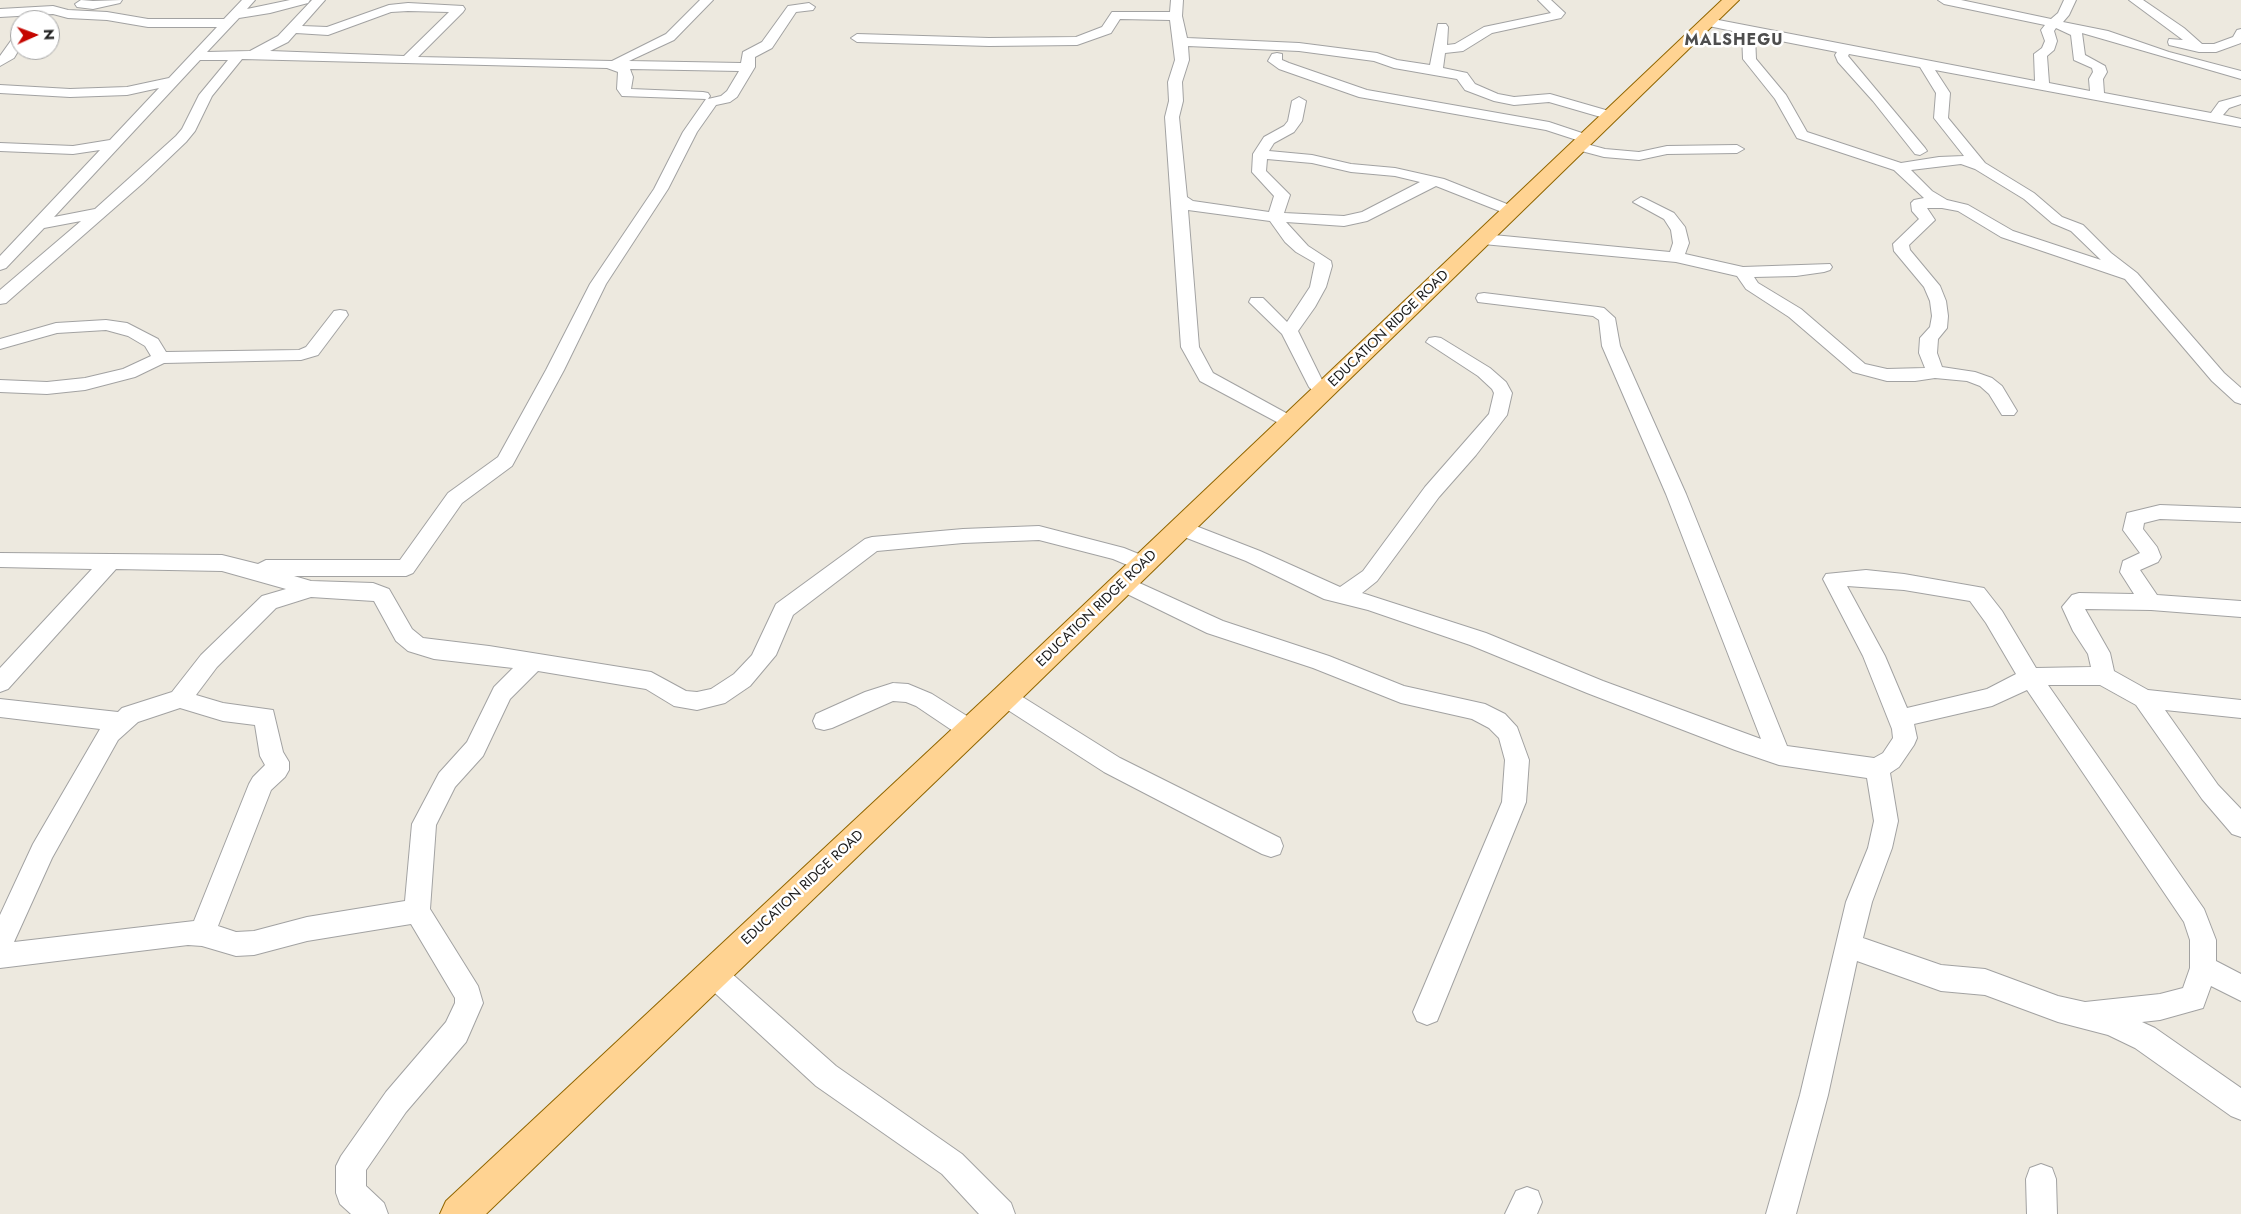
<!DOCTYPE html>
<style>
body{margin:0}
#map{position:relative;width:2241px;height:1214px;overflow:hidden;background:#ede9df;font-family:Jost,sans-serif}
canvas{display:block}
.north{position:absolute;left:10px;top:10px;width:50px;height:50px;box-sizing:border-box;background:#fff;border:1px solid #a4a4a4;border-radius:50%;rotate:88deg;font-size:14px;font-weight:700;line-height:20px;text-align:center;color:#1b1b1b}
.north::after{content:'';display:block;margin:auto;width:18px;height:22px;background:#c50600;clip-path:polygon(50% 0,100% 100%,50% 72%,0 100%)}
</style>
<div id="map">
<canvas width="2241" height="1214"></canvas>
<div class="north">N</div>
</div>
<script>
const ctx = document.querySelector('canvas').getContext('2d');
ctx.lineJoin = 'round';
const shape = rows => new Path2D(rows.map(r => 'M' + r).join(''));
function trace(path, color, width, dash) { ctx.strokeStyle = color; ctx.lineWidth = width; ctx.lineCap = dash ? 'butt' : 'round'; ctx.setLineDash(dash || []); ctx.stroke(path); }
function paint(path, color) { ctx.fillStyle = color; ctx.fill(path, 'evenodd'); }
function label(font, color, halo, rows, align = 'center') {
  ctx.font = font + ' Jost,sans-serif'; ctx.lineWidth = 5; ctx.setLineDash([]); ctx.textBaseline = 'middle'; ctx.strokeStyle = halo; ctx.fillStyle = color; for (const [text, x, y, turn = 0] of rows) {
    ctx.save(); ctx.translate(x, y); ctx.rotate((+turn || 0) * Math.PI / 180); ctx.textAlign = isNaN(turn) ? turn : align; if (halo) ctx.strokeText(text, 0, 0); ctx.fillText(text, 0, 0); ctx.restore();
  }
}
const minor = shape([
 [81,0,93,1,122,0,120,3,93,9,77,7,75,4,81,0],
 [242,0,255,0,247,9,290,0,310,0,308,3,270,13,239,18,207,52,250,51,278,36,312,0,325,0,302,26,327,27,389,5,408,3,463,6,465,9,463,12,418,57,612,61,666,34,700,0,713,0,674,40,629,61,741,63,743,52,762,42,788,6,809,3,815,7,813,10,796,12,772,48,755,57,755,67,737,97,730,102,716,105,697,132,668,189,606,284,564,370,512,466,462,503,413,573,406,576,294,576,311,581,373,583,389,589,412,629,423,638,489,646,651,672,686,691,697,692,711,689,734,674,752,655,776,604,865,539,872,537,963,529,1039,526,1124,548,1151,559,1154,564,1151,569,1144,572,1113,559,1039,540,963,543,877,551,793,615,776,655,750,686,725,703,697,710,674,706,646,689,538,671,510,699,483,756,455,787,436,825,430,909,478,986,483,1003,466,1042,406,1112,366,1170,366,1186,384,1203,388,1214,351,1214,340,1204,336,1193,336,1166,341,1156,386,1092,446,1022,455,1003,455,998,411,924,307,941,254,955,236,956,202,946,188,945,0,968,0,915,33,844,100,729,0,717,0,699,118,712,122,708,172,692,201,655,262,596,286,589,222,571,116,569,8,689,0,692,0,668,92,569,0,567,0,553,222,555,258,564,266,560,400,560,448,493,498,457,546,370,590,284,654,189,683,132,706,99,622,96,617,89,618,72,607,68,242,59,212,96,195,131,186,142,143,183,6,303,0,304,0,290,81,221,44,228,6,268,0,270,0,256,100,150,73,154,0,151,0,143,73,146,110,140,159,88,127,95,70,97,0,93,0,85,70,89,127,87,169,78,217,27,148,27,107,20,68,18,53,14,0,17,0,9,53,6,68,10,107,12,148,19,224,19,242,0],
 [408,11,449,12,404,56,270,51,288,42,296,33,328,35,391,12,408,11],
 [200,60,228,60,199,95,182,129,176,136,95,209,54,217,200,60],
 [630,69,739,71,727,91,721,96,708,99,710,96,708,93,703,92,631,89,633,77,630,69],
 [311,597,374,601,396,641,408,651,434,659,513,668,494,687,467,742,439,773,412,824,405,901,307,917,254,931,236,932,218,926,271,790,285,777,289,770,289,762,283,752,273,710,223,703,196,695,217,667,276,608,311,597],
 [180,708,223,721,255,725,260,756,265,765,253,777,249,784,194,921,14,942,52,858,118,740,138,722,180,708],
 [1171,0,1183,0,1182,16,1187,38,1299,43,1377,53,1397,60,1430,65,1438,24,1446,24,1448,27,1447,45,1455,44,1484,27,1551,13,1538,0,1551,0,1565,13,1561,18,1492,33,1463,51,1445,53,1443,68,1467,73,1475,84,1498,94,1514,97,1550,94,1616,113,1618,116,1611,120,1549,102,1514,105,1494,101,1465,90,1457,79,1394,68,1374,61,1299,51,1188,46,1189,60,1182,82,1183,101,1179,117,1187,197,1193,201,1269,212,1274,196,1252,172,1253,154,1264,137,1284,126,1288,121,1292,101,1299,97,1306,101,1302,121,1294,132,1274,143,1269,151,1312,155,1351,164,1395,168,1444,179,1517,208,1520,211,1517,214,1507,214,1436,186,1367,221,1344,226,1286,222,1308,246,1331,261,1332,266,1326,287,1315,307,1298,331,1322,380,1332,391,1329,395,1323,397,1317,395,1309,387,1282,334,1249,302,1251,298,1263,298,1287,322,1310,287,1315,263,1296,252,1285,242,1270,221,1188,210,1199,347,1213,373,1297,419,1299,423,1297,427,1290,429,1200,381,1181,347,1165,117,1169,101,1168,82,1175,60,1170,20,1120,19,1111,33,1077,45,989,46,857,42,851,38,857,34,989,38,1076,37,1102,27,1112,12,1170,12,1171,0],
 [1267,159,1312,163,1351,172,1395,176,1420,182,1362,212,1344,216,1284,213,1290,195,1266,171,1267,159],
 [1938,0,1961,0,2051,19,2058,13,2064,0,2076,0,2069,15,2063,22,2108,31,2169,52,2241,71,2241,79,2082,33,2085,55,2105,66,2107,72,2103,79,2104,93,2211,113,2219,102,2241,96,2241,104,2229,108,2223,115,2241,119,2241,127,1935,70,1950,93,1948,118,1985,163,2034,193,2062,217,2083,225,2111,253,2137,273,2224,373,2241,388,2241,404,2235,402,2212,381,2125,279,2001,237,1958,211,1942,208,1927,208,1935,220,1909,245,1910,250,1940,286,1946,301,1948,316,1947,328,1938,339,1937,353,1942,367,1975,372,1992,378,2002,386,2017,411,2014,415,2002,415,1989,394,1980,386,1967,381,1935,378,1915,381,1887,381,1853,372,1789,317,1746,289,1737,276,1676,262,1483,244,1475,239,1483,234,1670,252,1673,243,1671,230,1664,219,1633,202,1641,197,1646,199,1674,213,1685,227,1689,243,1685,254,1743,267,1830,264,1832,267,1830,270,1824,272,1796,276,1754,277,1758,283,1801,309,1865,364,1887,369,1925,368,1919,353,1920,338,1930,327,1932,316,1930,301,1924,287,1894,251,1893,244,1919,219,1912,211,1911,203,1914,200,1924,198,1894,170,1797,138,1775,99,1743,59,1742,33,1704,25,1702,22,1708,18,2035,81,2034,54,2042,48,2045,41,2041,30,2045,25,1944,4,1938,0],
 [2056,28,2071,35,2074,60,2092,68,2093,72,2089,79,2090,91,2049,83,2047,56,2054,50,2057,41,2054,31,2056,28],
 [1755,36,1837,52,1835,55,1838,62,1873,101,1915,154,1920,155,1927,151,1925,148,1848,56,1849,54,1920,67,1936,93,1934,118,1964,156,1939,157,1901,163,1807,132,1786,95,1756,59,1755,36],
 [1961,164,1975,169,2024,199,2052,223,2071,231,2101,260,2013,231,1968,205,1947,200,1932,191,1911,170,1961,164],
 [2129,0,2143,0,2184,28,2202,44,2214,44,2233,37,2237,30,2241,29,2241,43,2216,52,2199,52,2169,45,2168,42,2169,39,2183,40,2129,0],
 [20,34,20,48,14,58,0,66,0,56,15,35,20,34],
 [1277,53,1282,54,1282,60,1289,63,1367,90,1549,122,1591,136,1593,139,1586,143,1546,130,1359,97,1279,69,1268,61,1272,54,1277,53],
 [1579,142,1605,149,1639,152,1667,146,1737,145,1744,149,1737,153,1667,154,1639,160,1604,157,1574,149,1572,146,1579,142],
 [1484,293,1598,307,1604,308,1615,318,1620,346,1686,494,1787,746,1874,758,1883,753,1893,738,1892,729,1863,656,1823,579,1826,574,1866,570,1904,574,1984,588,2002,611,2036,668,2091,667,2088,654,2073,631,2062,607,2072,595,2079,593,2134,594,2120,572,2123,561,2140,553,2123,530,2127,513,2160,505,2241,508,2241,522,2160,519,2144,523,2143,529,2157,547,2161,557,2158,562,2140,570,2157,595,2241,601,2241,617,2151,610,2085,609,2110,653,2114,671,2148,690,2241,700,2241,718,2165,710,2218,785,2241,809,2241,837,2232,834,2202,799,2136,705,2100,685,2048,685,2204,909,2216,940,2216,961,2241,974,2241,1001,2211,986,2203,1008,2160,1020,2142,1022,2155,1028,2241,1088,2241,1120,2231,1116,2135,1048,2108,1035,2058,1022,1985,995,1941,991,1857,961,1828,1095,1796,1214,1766,1214,1800,1095,1846,902,1868,848,1874,821,1867,778,1779,765,1735,750,1587,693,1470,645,1368,610,1324,599,1246,561,1174,533,1171,528,1174,523,1181,521,1188,523,1260,551,1340,587,1363,571,1425,487,1489,414,1494,393,1492,389,1478,376,1426,342,1429,338,1435,337,1441,338,1490,368,1506,382,1512,393,1507,415,1476,455,1439,497,1377,581,1362,593,1486,633,1603,681,1761,739,1666,494,1602,346,1599,320,1593,316,1478,302,1476,298,1478,294,1484,293],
 [1847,586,1904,590,1970,601,1986,623,2016,674,1987,689,1907,708,1885,656,1847,586],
 [2027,690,2184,922,2190,940,2190,968,2183,988,2160,994,2085,1002,2058,996,1985,969,1941,965,1863,938,1872,902,1892,848,1898,821,1890,773,1899,767,1914,745,1917,738,1914,724,1992,706,2027,690],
 [340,310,346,311,348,315,318,355,301,360,164,363,135,377,85,390,47,394,0,392,0,380,47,382,85,378,123,369,151,356,145,346,128,336,106,330,57,333,0,349,0,339,56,323,106,320,127,323,158,339,166,352,299,350,306,347,334,311,340,310],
 [1124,576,1223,621,1329,656,1404,686,1485,704,1505,714,1517,727,1529,760,1526,802,1437,1021,1427,1025,1417,1021,1413,1012,1502,802,1505,760,1499,738,1489,728,1472,719,1401,703,1313,668,1207,633,1117,589,1114,584,1117,579,1124,576],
 [893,683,908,684,932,694,978,723,982,730,978,737,970,739,962,737,916,706,906,702,893,701,832,728,824,730,816,728,813,721,816,714,865,692,893,683],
 [1005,688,1013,691,1120,758,1280,838,1283,846,1280,854,1271,857,1262,854,1104,772,997,703,994,697,997,691,1005,688],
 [713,961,722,965,836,1066,962,1154,1011,1203,1015,1214,979,1214,942,1174,816,1086,704,983,700,974,704,965,713,961],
 [2041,1164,2052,1168,2056,1179,2057,1214,2027,1214,2026,1179,2030,1168,2041,1164],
 [1527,1187,1538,1191,1542,1202,1537,1214,1505,1214,1516,1191,1527,1187]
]);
const major = shape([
 [1722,0,1739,0,1015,705,486,1214,440,1214,446,1201,995,689,1722,0]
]);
trace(minor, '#a2a2a2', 2);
trace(major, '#916600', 2);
paint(minor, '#fff');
paint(major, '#ffd392');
label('14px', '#1b1b1b', '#fff', [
 ["EDUCATION RIDGE ROAD",1389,329,-44],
 ["EDUCATION RIDGE ROAD",1097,609,-44],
 ["EDUCATION RIDGE ROAD",803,888,-43]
]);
ctx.letterSpacing = '1px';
label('bold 16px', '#4e4e4e', '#fff', [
 ["MALSHEGU",1734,41]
]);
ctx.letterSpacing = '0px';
</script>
